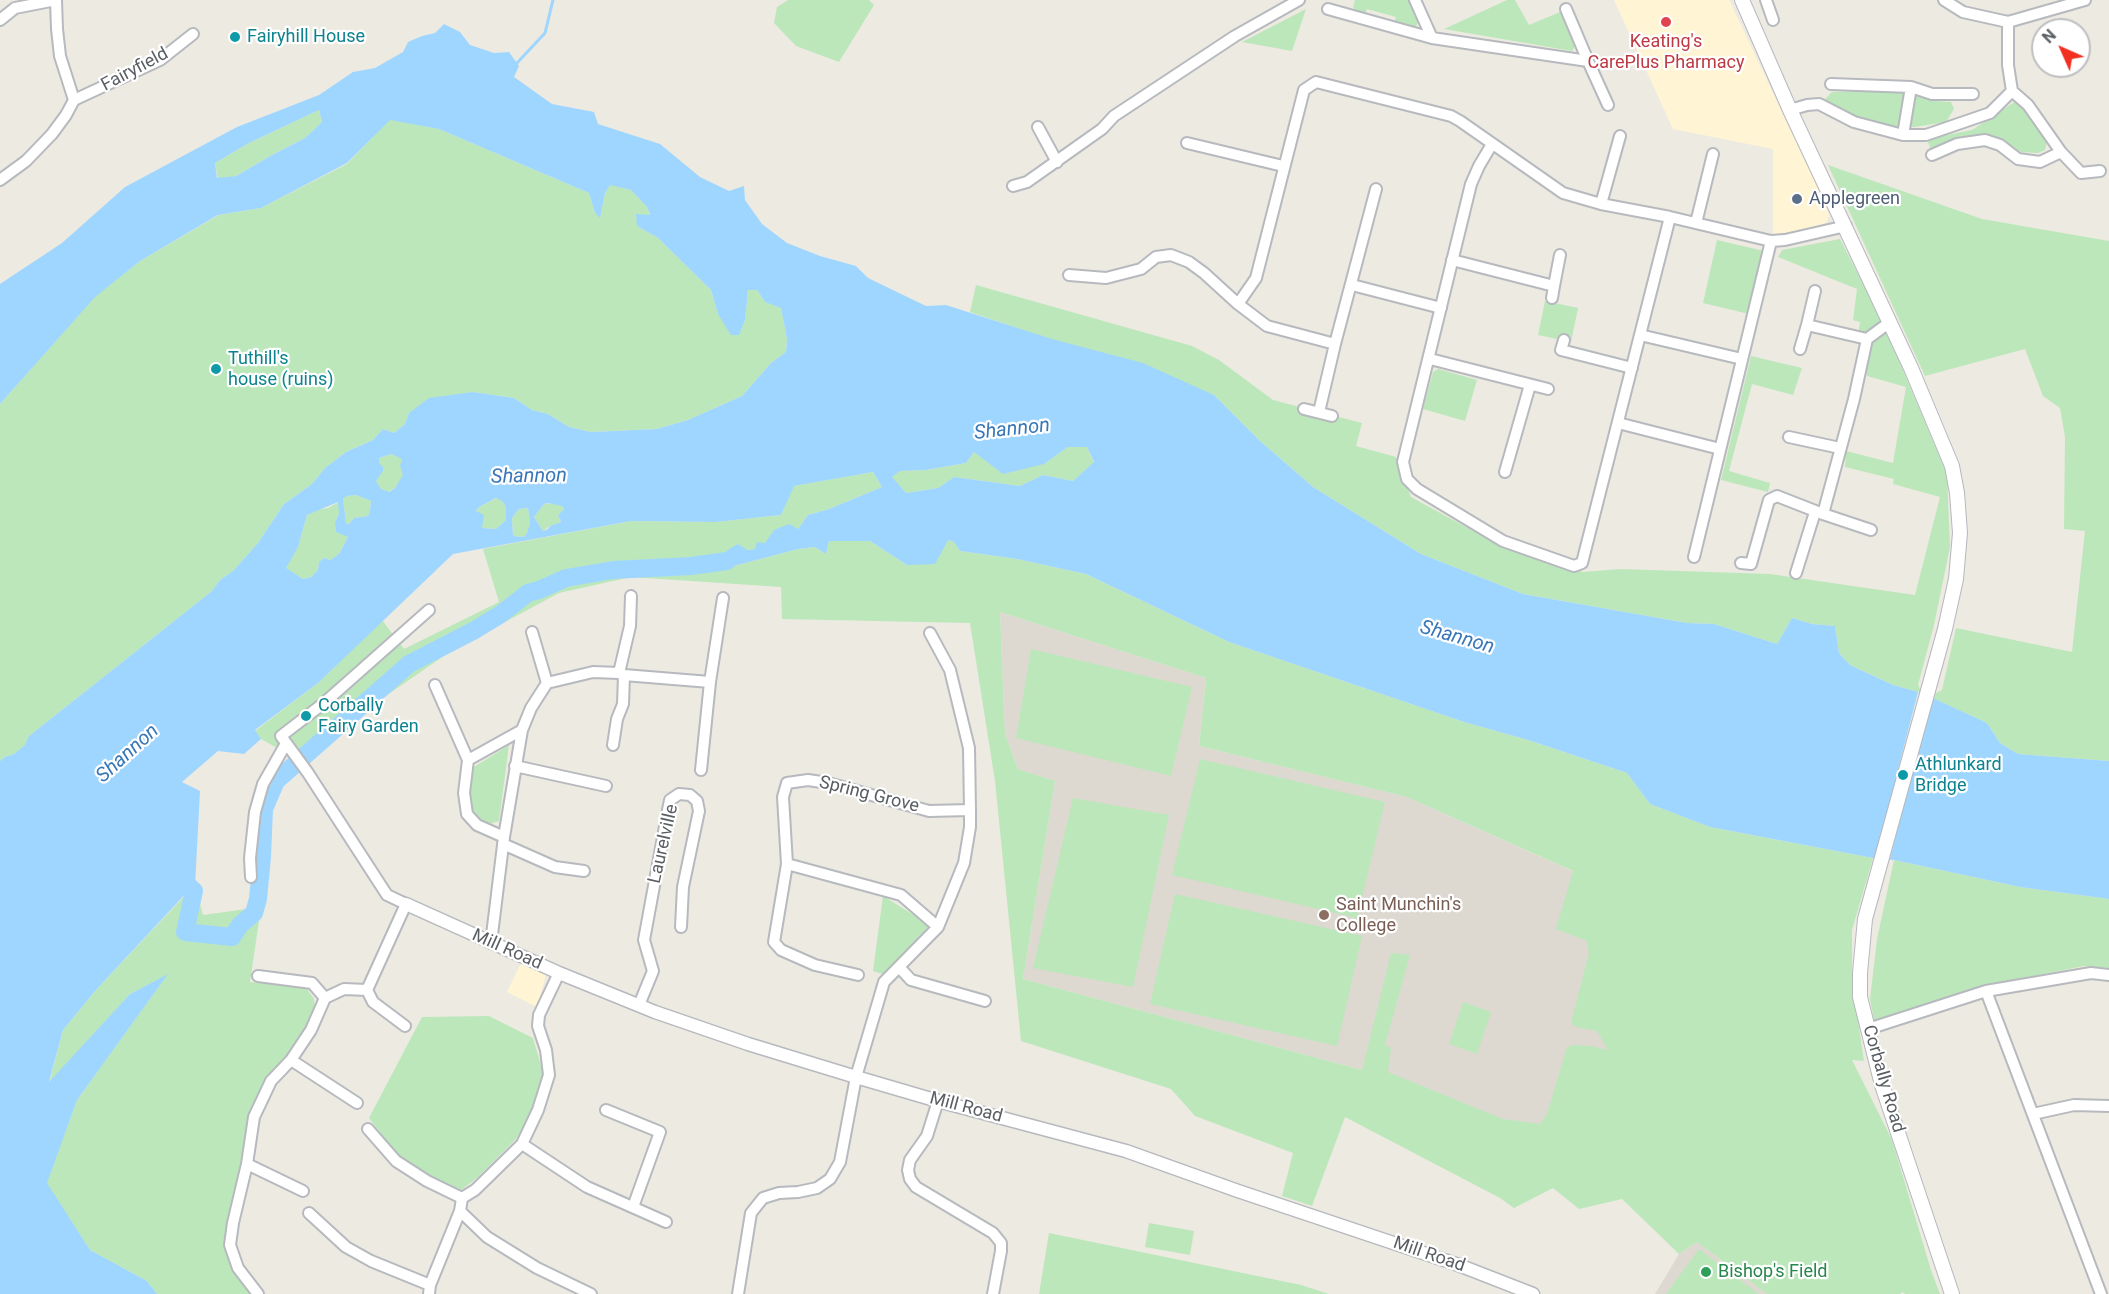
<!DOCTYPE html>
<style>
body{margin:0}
#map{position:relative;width:2109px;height:1294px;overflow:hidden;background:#edeae1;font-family:Roboto,sans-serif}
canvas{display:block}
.north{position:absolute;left:2031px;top:18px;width:60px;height:60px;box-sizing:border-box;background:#fff;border:2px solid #bdbfc1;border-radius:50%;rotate:315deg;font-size:16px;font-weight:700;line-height:24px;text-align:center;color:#595e63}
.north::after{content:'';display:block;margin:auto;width:21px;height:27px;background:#f23022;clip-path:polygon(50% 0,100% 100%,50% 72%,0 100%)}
</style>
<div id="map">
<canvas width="2109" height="1294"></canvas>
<div class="north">N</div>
</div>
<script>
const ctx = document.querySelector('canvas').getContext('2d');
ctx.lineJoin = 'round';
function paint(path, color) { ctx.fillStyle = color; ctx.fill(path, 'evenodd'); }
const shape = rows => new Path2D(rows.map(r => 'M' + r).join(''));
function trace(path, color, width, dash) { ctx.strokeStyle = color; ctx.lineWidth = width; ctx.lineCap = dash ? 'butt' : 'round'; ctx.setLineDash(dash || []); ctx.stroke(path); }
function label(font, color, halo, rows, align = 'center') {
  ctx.font = font + ' Roboto,sans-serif'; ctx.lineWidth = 4.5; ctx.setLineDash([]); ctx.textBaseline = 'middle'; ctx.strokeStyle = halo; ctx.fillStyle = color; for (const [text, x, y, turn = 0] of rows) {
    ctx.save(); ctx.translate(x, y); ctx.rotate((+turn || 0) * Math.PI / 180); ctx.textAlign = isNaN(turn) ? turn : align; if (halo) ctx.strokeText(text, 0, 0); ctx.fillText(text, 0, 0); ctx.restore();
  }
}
paint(shape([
 [1614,0,1729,0,1826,205,1829,216,1826,223,1801,231,1773,236,1773,149,1673,129],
 [521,963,546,975,537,1007,507,992]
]), '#fff5d4');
paint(shape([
 [1000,612,1206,678,1199,746,1407,797,1619,892,1638,1072,1500,1198,1362,1070,1023,979,1055,781,1018,769,1005,734],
 [1697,1242,1767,1294,1655,1294,1679,1254]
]), '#ddd9d0');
paint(shape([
 [788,0,869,0,874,5,839,62,796,46,774,23,777,7],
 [1355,0,1410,0,1419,20,1416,27,1411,28,1394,23,1396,17,1367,9,1365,15,1356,12,1353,7],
 [1507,0,1515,0,1529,25,1560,12,1577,44,1572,51,1444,29],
 [1306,9,1292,51,1242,42],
 [1893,90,1934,101,1951,102,1954,109,1946,122,1915,127,1894,126,1861,119,1828,103,1825,99,1832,92],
 [2016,101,2021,104,2047,142,2045,150,2038,153,2021,152,1993,135,1972,136,1931,150,1927,139,1972,130],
 [319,110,322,122,305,138,272,155,236,176,218,179,215,163,249,143],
 [390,119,439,129,589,193,595,213,600,217,605,193,610,184,631,190,647,207,650,216,637,226,658,238,711,290,718,314,739,334,745,320,748,290,757,290,765,302,781,307,787,339,786,352,771,363,742,396,688,420,657,429,591,432,569,427,548,414,532,410,514,398,473,392,409,413,405,424,394,433,383,429,373,440,346,452,325,468,312,484,284,504,258,543,233,571,220,580,212,591,29,736,26,745,14,754,5,757,0,761,0,404,95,296,140,261,219,215,261,208,347,164],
 [1828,165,1982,219,2109,241,2109,761,2018,754,2000,743,1987,723,1934,699,1936,693,1942,690,1956,628,2072,652,2085,531,2064,529,2065,437,2060,408,2043,396,2025,349,1925,376],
 [1840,239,1882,321,1947,474,1950,547,1934,625,1918,685,1922,693,1893,685,1850,665,1839,653,1835,626,1812,624,1792,618,1777,644,1714,624,1687,623,1523,594,1421,554,1313,487,1259,440,1214,395,970,312,976,285,1192,346,1219,360,1273,400,1362,423,1356,446,1396,457,1411,497,1497,544,1538,559,1583,572,1621,569,1770,574,1915,595,1940,497,1893,484,1894,479,1845,467,1846,451,1893,463,1906,387,1867,376,1865,338,1858,335,1860,322,1853,320,1857,289,1778,257,1782,250],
 [1717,240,1764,251,1749,314,1703,303],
 [1545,301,1578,308,1571,342,1538,335],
 [1751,356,1802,368,1793,395,1752,384,1729,471,1770,483,1768,492,1721,480],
 [1438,369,1477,380,1465,421,1423,409,1433,372],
 [1068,447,1087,447,1094,463,1073,481,1043,475,1020,486,954,477,938,488,906,493,891,477,900,471,926,470,966,463,974,452,1044,464],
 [391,454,403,459,404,475,395,488,388,492,381,489,376,481,379,458],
 [873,472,882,487,829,509,808,515,798,529,755,549,747,550,730,567,798,549,815,547,826,554,829,541,870,541,907,565,948,540,954,542,960,551,1017,559,1086,574,1229,642,1464,722,1528,740,1627,773,1650,804,1710,827,1873,858,1852,930,1852,980,1864,1061,1852,1060,1892,1140,1931,1270,1940,1294,1905,1294,1903,1292,1900,1294,1767,1294,1697,1242,1679,1254,1622,1199,1579,1209,1553,1188,1514,1208,1500,1198,1345,1117,1312,1206,1282,1196,1293,1153,1195,1116,1171,1089,1021,1041,995,781,970,623,782,619,781,587,631,577,559,593,451,651,351,720,297,771,286,753,261,739,255,731,318,683,382,620,404,649,499,602,483,549,631,521,716,522,781,515,793,486],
 [1000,612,1206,678,1199,746,1407,797,1573,871,1556,929,1587,941,1589,953,1571,1023,1576,1027,1597,1031,1608,1050,1590,1046,1574,1045,1567,1047,1547,1114,1540,1124,1503,1119,1388,1072,1391,1048,1385,1045,1410,955,1391,953,1362,1070,1023,979,1055,781,1018,769,1005,734],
 [356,495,371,501,370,510,368,516,354,518,349,524,346,523,343,499,347,496],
 [497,498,502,501,506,507,506,520,496,529,482,528,479,514,476,512,479,507],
 [339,502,339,514,335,522,348,537,339,554,330,560,324,558,319,562,318,570,311,577,303,579,285,568,298,547,307,515,316,510,328,508],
 [553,503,562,506,564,509,558,515,561,522,550,526,543,531,534,517,544,504],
 [528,508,530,523,527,533,524,537,513,536,512,518,519,509],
 [1031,649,1192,687,1171,776,1016,738],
 [509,745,499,821,486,825,471,811,469,786,474,767],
 [1200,759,1385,802,1357,918,1172,875],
 [1073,798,1169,815,1133,987,1033,968],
 [1894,860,2020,887,2109,899,2109,968,2084,966,1987,985,1874,1020,1870,999,1877,939],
 [195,886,203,915,261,907,250,982,299,986,307,989,314,999,315,1008,300,1040,279,1064,261,1091,250,1116,224,1245,251,1294,157,1294,147,1281,90,1250,46,1183,77,1100,167,975,130,994,49,1084,63,1030,95,991,192,888],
 [1175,894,1362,936,1337,1046,1150,1004],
 [883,896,925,922,929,928,923,937,885,975,873,971],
 [1463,1002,1491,1012,1477,1054,1449,1044],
 [489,1016,533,1038,544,1076,534,1109,516,1139,478,1177,461,1190,423,1174,395,1152,369,1118,422,1017],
 [1149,1223,1194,1231,1190,1255,1145,1247],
 [1049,1233,1301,1285,1329,1294,1039,1294],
 [1699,1249,1759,1294,1666,1294]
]), '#bce7bb');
paint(shape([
 [444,24,460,32,470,45,494,53,509,52,519,66,514,77,552,104,594,112,598,124,660,144,700,177,729,191,744,186,745,200,762,224,787,243,820,256,856,266,868,278,926,306,946,305,1052,339,1143,363,1214,395,1259,440,1313,487,1421,554,1523,594,1687,623,1714,624,1777,644,1792,618,1812,624,1835,626,1839,653,1850,665,1893,685,1922,693,1987,723,2000,743,2018,754,2109,761,2109,899,2020,887,1894,860,1873,858,1710,827,1650,804,1627,773,1528,740,1464,722,1229,642,1086,574,1017,559,960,551,954,542,948,540,935,564,907,565,870,541,829,541,826,554,815,547,798,549,730,567,726,551,738,544,747,550,755,549,757,542,765,543,774,530,789,524,798,529,808,515,829,509,882,487,873,472,794,486,781,515,716,522,631,521,453,554,318,683,255,730,261,739,244,754,218,751,182,782,200,791,195,886,191,888,95,991,63,1030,49,1082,130,994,168,974,77,1100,47,1183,90,1250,147,1281,157,1294,0,1294,0,761,5,757,14,754,25,745,29,736,212,591,220,580,233,571,258,543,284,504,312,484,325,468,346,452,373,440,383,429,394,433,405,424,409,413,429,398,473,392,514,398,532,410,548,414,569,427,591,432,657,429,688,420,742,396,771,363,786,352,787,339,781,308,765,302,757,290,748,290,745,320,739,335,731,335,718,314,711,290,658,238,637,226,636,214,650,215,647,207,631,190,610,185,605,193,600,218,595,213,589,193,439,129,390,120,347,163,261,208,218,215,140,261,95,297,0,404,0,284,62,243,125,187,237,127,319,95,353,72,375,68,403,52,408,42,422,36,435,33],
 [319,110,322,122,305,138,272,155,236,176,217,178,215,163,249,143],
 [1068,447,1087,447,1094,462,1073,481,1043,475,1020,486,954,477,938,488,906,493,892,477,900,471,926,470,966,463,974,452,1003,474,1044,464],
 [391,454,402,459,400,466,403,475,395,488,389,492,381,489,376,481,383,471,383,467,379,463,379,458],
 [356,495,371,501,370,510,368,516,354,518,349,524,346,523,343,499,347,496],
 [496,498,502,501,506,507,506,520,496,529,482,528,484,515,476,511,479,507],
 [338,502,339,514,335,522,336,532,348,537,339,554,330,560,324,558,319,562,318,570,311,577,303,579,286,568,298,547,307,515],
 [548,503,562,506,564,509,558,515,561,522,550,526,548,529,543,531,534,517,544,504],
 [528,508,530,523,527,533,524,537,513,536,512,518,519,509]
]), '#9fd6ff');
paint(shape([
 [1918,692,1922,693,1922,730,1905,800,1890,859,1875,858]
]), '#edeae1');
trace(shape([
 [517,63,545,33,553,0]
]), '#9fd6ff', 3);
trace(shape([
 [173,872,194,891,185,932,232,937,240,925,254,913,258,899,262,857,264,809,276,781,409,664,473,631,501,614,528,593,539,590,566,578,613,570,691,566,727,561]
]), '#9fd6ff', 18);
const minor = shape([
 [1415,0,1432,38,1588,61,1608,105],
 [1766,0,1773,20],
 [1944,0,1963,12,2008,22,2085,0],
 [1328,9,1432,38],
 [1566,9,1588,61],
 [0,20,15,8,56,0],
 [1831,84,1911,87,1903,135],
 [1911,87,1932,94,1973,94],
 [74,100,160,60,193,34],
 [1790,110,1807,105,1819,104,1854,122,1903,135,1926,135,1990,113,2012,91,2008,65,2008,22],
 [1038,127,1057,162],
 [1187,143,1283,166],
 [1492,144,1479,166,1471,184,1403,462,1407,479,1417,489,1503,541,1574,566,1582,563,1670,217],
 [2061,152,2081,173,2100,171],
 [1932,155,1957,144,1985,140,2000,145,2018,159,2040,162,2061,152,2028,105,2012,91],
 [0,180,26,161,52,134,66,115,74,100,60,56,57,29,56,0],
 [1013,186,1027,182,1102,129,1114,116,1235,36,1299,0],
 [1376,189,1335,344,1267,326,1238,304,1256,278,1304,90,1316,82,1451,116,1460,121,1563,193,1601,204,1670,217,1771,241,1785,240,1846,226],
 [1601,204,1620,136],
 [1696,223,1713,154],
 [1452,260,1554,286,1560,255],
 [1069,275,1106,278,1141,269,1156,257,1171,255,1189,262,1204,273,1238,304],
 [1352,285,1441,308],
 [1815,291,1807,325,1867,339],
 [1552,298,1554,286],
 [1640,335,1742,359],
 [1564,340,1561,350,1632,368],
 [1800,349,1807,325],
 [1430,359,1548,389],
 [1304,409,1332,416],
 [1319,412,1335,344],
 [1618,423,1720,449],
 [1789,437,1840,448],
 [1505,472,1530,385],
 [1871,530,1823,514,1854,399,1867,339,1890,322],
 [1694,557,1771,241],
 [1741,563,1751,564,1769,500,1777,496,1823,514],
 [1796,573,1815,512],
 [532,632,547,683],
 [930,633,950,670,969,748,970,810],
 [619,673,630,626,631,596],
 [435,685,468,760],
 [613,745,617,719,623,704,624,675],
 [515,766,606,786],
 [701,770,710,682],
 [504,837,477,825,467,814,464,793,468,760,522,730],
 [503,844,555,867,584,871],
 [787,864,774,942,781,950,815,965,858,975],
 [251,877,250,858,255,812,263,784,284,747,287,744],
 [491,943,504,837,522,730,531,708,547,683,593,672,619,673,624,675,710,682,723,598],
 [899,967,911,980,985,1001],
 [258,976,312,983,325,998],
 [367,990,373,1002,405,1026],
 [1986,991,2101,1294],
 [639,1005,653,971,644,940,668,810,670,800,679,794,690,795,697,801,699,811,683,887,681,927],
 [1868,1029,1986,991,2091,973,2109,975],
 [291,1060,357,1103],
 [938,1101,927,1136,910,1160,908,1170,910,1179,916,1187,993,1233,1001,1243,1001,1251,993,1294],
 [606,1110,660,1132,633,1207],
 [2033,1114,2074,1105,2109,1106],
 [368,1129,396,1161,427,1181,462,1198,460,1211,430,1285,429,1294],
 [522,1144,587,1187,666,1222],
 [247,1164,303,1191],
 [462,1198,475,1190,522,1144,538,1110,549,1075,546,1050,538,1026,539,1015,559,973],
 [460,1211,487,1237,537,1268,591,1294],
 [309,1213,346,1247,371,1261,430,1285],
 [258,1294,238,1268,230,1245,233,1223,247,1164,254,1117,271,1081,291,1060,311,1030,325,998,344,989,367,990,406,904,387,895,308,773,281,736,324,703,429,610],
 [738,1294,751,1213,763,1198,779,1193,798,1192,817,1188,830,1179,840,1162,856,1077,884,982,938,927,901,895,787,864,783,797,787,783,808,780,828,783,929,811,970,810,970,827,964,863,938,927]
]);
const tertiary = shape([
 [406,904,559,973,655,1012,748,1044,856,1077,938,1101,1126,1151,1238,1191,1456,1264,1533,1294]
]);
const secondary = shape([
 [1742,0,1790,110,1911,368,1952,466,1957,493,1960,533,1956,579,1945,629,1865,919,1860,973,1860,997,1882,1085,1952,1294]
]);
trace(minor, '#b6b9be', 14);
trace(tertiary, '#b6b9be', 15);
trace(secondary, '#b5b8bf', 16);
trace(minor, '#fff', 10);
trace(tertiary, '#fff', 12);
trace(secondary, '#fff', 14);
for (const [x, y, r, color] of [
 [1666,22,6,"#e0444e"],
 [235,37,6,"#0f9aa8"],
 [1797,199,6,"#5c6f8a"],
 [216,369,6,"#0f9aa8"],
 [306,716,6,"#0f9aa8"],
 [1903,775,6,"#0f9aa8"],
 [1324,915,6,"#8d6e63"],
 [1706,1272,6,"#2e9e5b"]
]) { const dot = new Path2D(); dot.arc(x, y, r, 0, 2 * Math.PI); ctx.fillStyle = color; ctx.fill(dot); trace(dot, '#fff', 2); }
label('18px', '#0d838f', '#fff', [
 ["Fairyhill House",247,37],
 ["Tuthill's",228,359],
 ["house (ruins)",228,380],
 ["Corbally",318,706],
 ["Fairy Garden",318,727],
 ["Athlunkard",1915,765],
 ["Bridge",1915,786]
], 'left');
label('18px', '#be3a42', '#fff', [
 ["Keating's",1666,42],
 ["CarePlus Pharmacy",1666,63]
]);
label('18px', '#595e63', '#fff', [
 ["Fairyfield",135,70,-28],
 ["Spring Grove",869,795,14],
 ["Laurelville",664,844,-77],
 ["Mill Road",507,950,24],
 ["Corbally Road",1883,1079,74],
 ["Mill Road",966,1108,15],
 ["Mill Road",1429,1255,19]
]);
label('18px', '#4e5e75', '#fff', [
 ["Applegreen",1809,199]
], 'left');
label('18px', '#785e54', '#fff', [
 ["Saint Munchin's",1336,905],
 ["College",1336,926]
], 'left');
label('18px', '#27864d', '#fff', [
 ["Bishop's Field",1718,1272]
], 'left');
label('italic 20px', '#3877b7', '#fff', [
 ["Shannon",1012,430,-6],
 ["Shannon",529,477,-1],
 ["Shannon",1457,638,16],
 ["Shannon",128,754,-42]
]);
</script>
